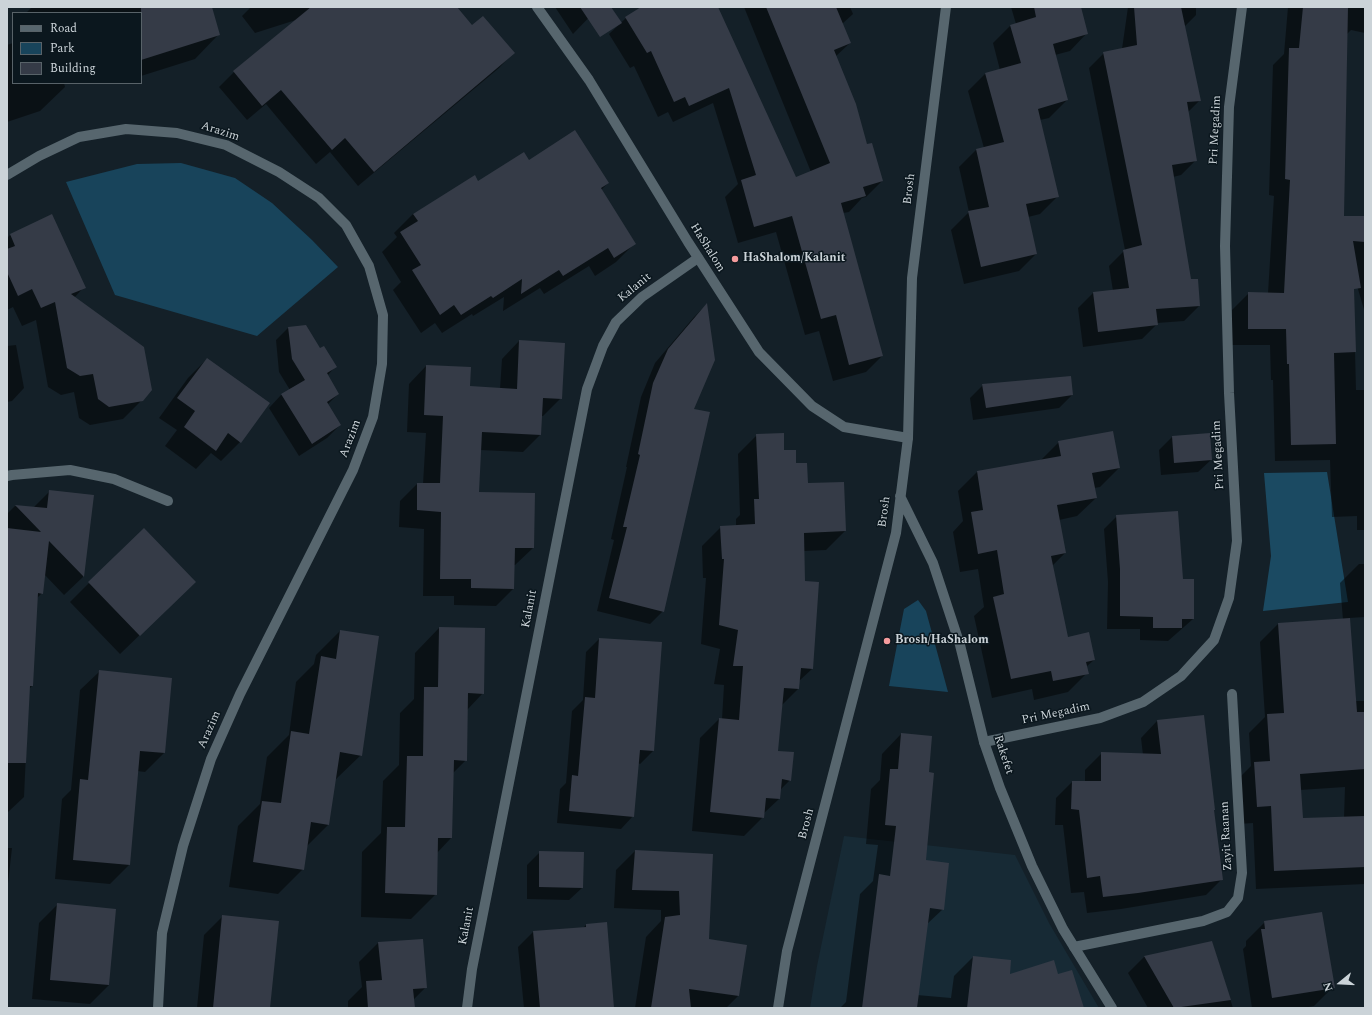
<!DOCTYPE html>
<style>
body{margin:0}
#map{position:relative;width:1372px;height:1015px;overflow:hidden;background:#142028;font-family:Spectral,serif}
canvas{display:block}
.frame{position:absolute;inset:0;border:8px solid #cbd3d8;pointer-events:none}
.legend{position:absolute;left:12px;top:12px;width:130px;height:72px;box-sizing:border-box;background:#0b171e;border:1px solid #586268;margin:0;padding:5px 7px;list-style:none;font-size:12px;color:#cbd3d8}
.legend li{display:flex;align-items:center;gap:8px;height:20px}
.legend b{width:20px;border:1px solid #586268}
.north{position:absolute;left:1320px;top:963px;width:40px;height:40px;-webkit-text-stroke:3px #0b171e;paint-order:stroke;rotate:252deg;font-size:11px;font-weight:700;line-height:16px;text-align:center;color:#cbd3d8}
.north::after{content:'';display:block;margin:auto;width:14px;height:18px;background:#cbd3d8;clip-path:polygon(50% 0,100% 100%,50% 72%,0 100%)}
</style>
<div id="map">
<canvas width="1372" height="1015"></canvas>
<div class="frame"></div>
<ul class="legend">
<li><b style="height:5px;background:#57666e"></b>Road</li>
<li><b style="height:11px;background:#18445b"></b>Park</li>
<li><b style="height:11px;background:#353b47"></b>Building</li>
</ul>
<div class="north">N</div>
</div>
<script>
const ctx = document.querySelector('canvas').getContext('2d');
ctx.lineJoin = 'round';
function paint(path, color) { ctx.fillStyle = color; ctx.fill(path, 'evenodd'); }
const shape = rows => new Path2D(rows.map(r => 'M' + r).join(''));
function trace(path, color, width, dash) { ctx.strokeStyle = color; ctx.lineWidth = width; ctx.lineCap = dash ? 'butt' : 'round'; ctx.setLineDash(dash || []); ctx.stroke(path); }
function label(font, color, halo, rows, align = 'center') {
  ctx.font = font + ' Spectral,serif'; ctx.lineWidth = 3; ctx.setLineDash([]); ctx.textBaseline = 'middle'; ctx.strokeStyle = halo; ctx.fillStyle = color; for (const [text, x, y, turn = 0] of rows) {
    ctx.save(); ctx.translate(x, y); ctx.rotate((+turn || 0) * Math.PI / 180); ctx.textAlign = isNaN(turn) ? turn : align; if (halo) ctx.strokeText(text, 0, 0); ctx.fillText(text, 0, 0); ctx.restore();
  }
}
paint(shape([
 [844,836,1015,855,1049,923,1099,1008,810,1008,817,966]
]), '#172a35');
paint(shape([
 [181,163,235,178,272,203,312,240,338,267,257,336,115,295,66,182,137,164],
 [918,600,926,611,948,692,889,686,904,609]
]), '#18445b');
paint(shape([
 [1327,472,1348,602,1263,611,1271,556,1264,473]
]), '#1b4a62');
paint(shape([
 [32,7,210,7,219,34,195,59,141,76,141,13,26,13],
 [251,7,456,7,472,26,513,53,499,68,358,186,330,152,316,164,266,104,247,120,219,87,234,72,299,19,255,33,242,16],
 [555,7,599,7,573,34],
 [643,7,712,7,796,179,811,172,744,7,850,7,853,14,842,24,850,43,835,57,867,145,882,181,866,197,862,198,849,212,843,213,882,356,866,372,833,381,819,331,805,335,776,232,738,243,725,197,738,184,713,103,673,122,668,112,658,117,634,66,630,68,609,34,626,18],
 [1011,7,1080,7,1087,33,1070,51,1055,55,1067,100,1049,118,1040,120,1058,196,1040,214,1028,217,1036,254,1019,271,964,284,951,230,969,212,959,167,976,150,984,148,968,91,985,74,1000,70,993,43,1010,26,1016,24],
 [1128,7,1196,7,1196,15,1184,27,1200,100,1188,112,1196,160,1181,175,1173,177,1190,280,1199,306,1184,321,1157,323,1157,324,1142,339,1083,347,1078,308,1093,293,1113,291,1109,266,1125,250,1089,68,1104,53,1122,49],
 [1288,7,1365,7,1365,33,1351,30,1347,34,1343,217,1365,217,1365,313,1353,272,1356,390,1365,390,1365,530,1357,530,1357,516,1332,517,1330,460,1275,461,1273,380,1271,380,1270,345,1232,345,1232,310,1249,293,1268,293,1274,196,1269,195,1273,65,1284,54],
 [13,43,13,83,64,83,65,87,40,111,7,122,7,45],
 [529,161,608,183,601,190,635,243,616,262,595,276,589,266,544,294,540,288,503,311,504,297,473,316,472,314,442,333,435,323,421,333,393,290,401,282,382,252,397,237,394,233,413,214,478,182],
 [10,235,84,287,74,298,142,400,123,419,90,425,79,418,74,392,61,395,48,387,36,320,22,326,13,307,7,310,7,238],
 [706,305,693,409,663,611,650,624,597,611,614,540,611,539,627,467,626,467,641,397,655,363,694,317],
 [288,328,320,350,335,367,327,376,338,394,327,405,340,425,327,438,299,456,269,408,281,395,290,390,279,372,276,340],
 [519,341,561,398,543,416,541,416,540,435,523,452,480,450,478,493,533,548,515,565,514,565,513,589,496,606,454,605,454,596,423,596,424,529,399,527,400,501,417,484,423,484,426,433,407,432,409,384,426,366,469,387,500,389,502,359],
 [16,345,24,388,12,401,7,402,7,346],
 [207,359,240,442,221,461,211,453,196,469,165,446,177,430,159,418,188,378],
 [983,385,1072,395,1059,408,973,420,970,398],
 [1209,434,1211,460,1198,472,1161,475,1159,450,1172,437],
 [757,435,783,451,795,464,807,484,845,531,826,550,804,551,804,582,812,669,799,681,798,689,781,706,777,752,790,780,780,790,779,799,763,814,763,817,744,836,692,831,700,738,719,719,722,719,724,685,714,684,720,649,701,644,706,578,703,578,702,546,721,527,736,526,736,519,740,515,738,454],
 [1059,442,1119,468,1100,487,1094,488,1096,498,1077,516,1059,520,1065,553,1052,566,1067,638,1094,660,1086,667,1087,673,1068,692,1034,700,1032,689,992,698,974,616,984,607,978,569,960,572,953,532,963,521,958,491,977,472,1040,461],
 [50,491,93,496,83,577,64,595,44,574,42,593,37,598,32,686,29,689,24,797,7,813,7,514,15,506,33,508],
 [1117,516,1182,580,1193,619,1168,641,1140,640,1140,629,1107,629,1108,582,1104,529],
 [1359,564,1365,564,1365,617,1349,618,1356,701,1365,701,1365,884,1256,889,1253,823,1239,824,1236,781,1251,766,1249,733,1265,717,1260,642,1278,624,1343,620,1340,583],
 [1345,787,1344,818,1302,819,1300,790],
 [89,583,176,600,120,654,70,602],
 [439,628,483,693,467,710,466,760,453,773,451,838,437,853,436,894,411,919,361,917,362,852,381,833,383,781,399,765,400,713,414,699,415,653],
 [340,631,361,755,335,780,328,825,306,847,303,869,278,894,229,887,238,826,260,804,267,757,289,735,296,682,314,664,316,655],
 [599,639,661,643,653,751,640,764,638,763,633,816,621,829,557,823,560,789,566,783,572,711,583,700,586,652],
 [99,672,171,679,164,753,145,772,137,771,129,865,110,884,55,879,62,799,71,790,80,690],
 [1157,721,1213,810,1222,879,1206,895,1121,909,1087,913,1084,892,1071,893,1063,825,1055,825,1056,798,1072,782,1085,782,1085,770,1101,754,1143,755,1141,738],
 [901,734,928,773,925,861,943,909,926,925,917,995,951,998,954,976,973,957,1009,975,1058,975,1083,1008,840,1008,846,1002,860,894,873,881,878,845,866,844,871,789,880,780,882,754],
 [7,848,12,848,7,892],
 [635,851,712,855,708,940,738,996,726,1008,635,1008,646,937,661,921,661,910,614,908,616,870],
 [540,852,582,888,569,900,527,899,527,865],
 [58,904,109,985,90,1004,32,999,39,923],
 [223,916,269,1008,197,1008,204,935],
 [1265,922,1333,987,1314,1006,1303,1008,1252,1008,1243,949,1246,946,1246,941],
 [586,925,613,1008,524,1008,518,947,533,932,583,928],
 [1212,942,1233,1008,1148,1008,1128,973,1144,957],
 [378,943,426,987,413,1000,414,1008,348,1008,348,1001,362,987,359,962]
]), '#0007');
paint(shape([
 [141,7,212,7,220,35,141,60],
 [311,7,457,7,472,25,483,16,515,53,374,172,345,138,332,150,281,90,262,106,233,71],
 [580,7,611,7,622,23,600,37],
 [641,7,718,7,796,177,830,163,766,7,836,7,851,43,834,50,856,104,867,144,872,143,883,181,863,187,866,196,841,203,883,356,849,365,836,315,821,319,792,216,754,227,741,180,756,175,729,88,689,106,685,97,674,102,651,51,647,53,625,17],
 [1034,7,1081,7,1088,34,1053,44,1068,100,1038,109,1059,197,1026,204,1037,254,981,267,968,211,989,207,976,149,1004,142,985,73,1021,63,1010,25,1036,17],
 [1134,7,1181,7,1201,101,1187,102,1197,161,1172,165,1191,279,1198,279,1200,306,1156,309,1158,325,1098,332,1093,292,1129,288,1123,250,1142,245,1103,52,1137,45],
 [1303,7,1348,7,1344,216,1365,216,1365,242,1353,241,1361,288,1354,289,1356,352,1334,353,1336,444,1291,445,1289,364,1287,364,1286,329,1248,329,1248,292,1284,293,1290,180,1285,179,1289,48,1299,48],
 [575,130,609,183,601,188,636,244,614,258,608,248,563,276,559,270,521,294,522,279,493,298,491,296,461,315,454,305,440,315,412,270,421,265,400,232,418,221,413,214,475,175,478,181,524,152,529,160],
 [52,214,86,288,71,294,144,347,152,390,143,401,109,407,98,399,93,374,80,376,67,368,55,302,41,308,32,289,18,296,7,272,7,249,15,246,10,234],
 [707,303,715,360,694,409,710,412,664,612,609,598,627,527,623,527,640,455,638,454,653,383,668,349],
 [306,325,320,348,324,346,337,367,327,373,339,394,327,402,341,425,312,444,281,394,305,380,292,359,288,327],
 [519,340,565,343,562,399,543,398,541,435,482,432,479,492,535,493,534,548,515,548,514,589,471,588,471,579,440,579,441,512,417,510,417,483,440,483,443,416,424,415,426,365,471,367,470,386,517,389],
 [207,358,270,403,241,443,228,433,216,451,184,427,195,411,177,398],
 [1071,376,1073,395,986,408,982,384],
 [1113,431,1120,468,1092,473,1097,498,1057,505,1066,553,1051,556,1068,637,1089,632,1095,660,1086,662,1089,674,1053,681,1051,671,1011,679,993,597,1004,594,997,550,978,554,971,512,983,510,977,471,1061,456,1058,441],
 [784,433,784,450,796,450,796,463,807,463,808,483,844,482,846,531,804,533,805,581,819,582,813,669,801,668,799,689,784,688,778,751,794,752,791,781,782,779,780,799,766,798,764,818,710,812,719,718,739,720,743,666,733,666,738,630,719,625,724,559,722,559,720,526,755,524,754,499,759,499,756,434],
 [1210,433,1212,460,1174,463,1172,436],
 [49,490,94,495,84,577,49,541,43,594,38,593,33,686,30,686,26,763,7,763,7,528,41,532,15,505,47,508],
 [1178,511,1183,579,1194,579,1194,619,1182,619,1182,628,1153,628,1153,617,1120,616,1120,569,1116,515],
 [144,528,196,582,140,636,88,582],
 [1350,618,1357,712,1365,712,1365,769,1300,774,1303,818,1365,816,1365,867,1274,871,1271,806,1257,807,1254,762,1270,761,1267,714,1284,713,1278,623],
 [439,627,485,628,484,694,468,693,467,761,454,760,452,838,438,838,437,895,385,893,387,827,405,827,407,756,423,756,424,687,438,687],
 [340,630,379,636,362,756,340,752,329,825,311,822,304,870,253,862,262,801,281,803,291,731,309,734,321,656,336,659],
 [599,638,662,642,654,751,640,750,634,817,569,811,572,775,578,776,585,697,595,698],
 [99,670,172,678,165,753,140,751,130,865,73,860,80,779,88,780],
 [1204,715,1215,810,1214,810,1223,880,1138,893,1103,897,1100,876,1087,878,1079,810,1071,809,1072,781,1101,781,1101,752,1161,754,1157,720],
 [901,733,932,736,929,772,934,773,926,860,949,863,944,910,930,908,917,1008,862,1008,879,874,890,876,896,826,885,825,890,769,898,769],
 [635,850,713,854,709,939,747,945,739,996,689,989,691,1008,651,1008,665,917,680,915,679,891,632,890],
 [539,851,584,852,583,888,539,887],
 [57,903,116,909,109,985,50,980],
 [1322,912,1335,988,1272,998,1261,929,1265,929,1264,921],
 [222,915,279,921,270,1008,213,1008],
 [607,922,614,1008,540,1008,533,931,586,927,586,924],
 [423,939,427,988,413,989,415,1008,368,1008,366,981,382,980,378,942],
 [1212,941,1231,1000,1174,1008,1144,956],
 [973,956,1011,960,1010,974,1054,960,1058,974,1072,970,1084,1008,967,1008]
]), '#353b47');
trace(shape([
 [7,175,39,156,79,137,126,129,177,133,226,145,279,172,319,198,346,225,369,266,383,315,382,364,373,417,353,470,240,694,211,759,183,846,162,933,158,1008],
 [908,438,912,278,946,7],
 [7,476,12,475,70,470,114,479,168,501],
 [984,742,1100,718,1143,702,1181,676,1214,640,1229,598,1237,541,1229,393,1225,246,1229,107,1242,7],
 [1074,947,1203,921,1227,912,1238,898,1242,873,1232,694],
 [467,1008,472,969,587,389,603,346,616,322,642,297,698,258]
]), '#57666e', 10);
trace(shape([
 [537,7,589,80,688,242,759,352,812,406,844,427,908,438,896,533,787,951,778,1008],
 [900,496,933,563,960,645,984,742,1000,788,1032,866,1063,929,1112,1008]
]), '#57666e', 10);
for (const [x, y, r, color] of [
 [735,259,4,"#f59b9d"],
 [887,641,4,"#f59b9d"]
]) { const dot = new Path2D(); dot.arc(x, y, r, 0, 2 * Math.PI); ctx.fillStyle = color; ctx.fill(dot); trace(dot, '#0b171e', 1.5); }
label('12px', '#cbd3d8', '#0b171e', [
 ["Pri Megadim",1216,130,-87],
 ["Arazim",220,132,18],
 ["Brosh",910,189,-83],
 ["HaShalom",707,248,58],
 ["Kalanit",635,288,-39],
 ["Arazim",351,439,-69],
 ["Pri Megadim",1219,455,-93],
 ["Brosh",885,512,-82],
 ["Kalanit",530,609,-79],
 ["Pri Megadim",1056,714,-12],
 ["Arazim",210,730,-66],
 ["Rakefet",1003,755,72],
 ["Brosh",807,824,-75],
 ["Zayit Raanan",1227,836,-93],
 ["Kalanit",467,926,-79]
]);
label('bold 12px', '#cbd3d8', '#0b171e', [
 ["HaShalom/Kalanit",743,259],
 ["Brosh/HaShalom",895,641]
], 'left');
</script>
